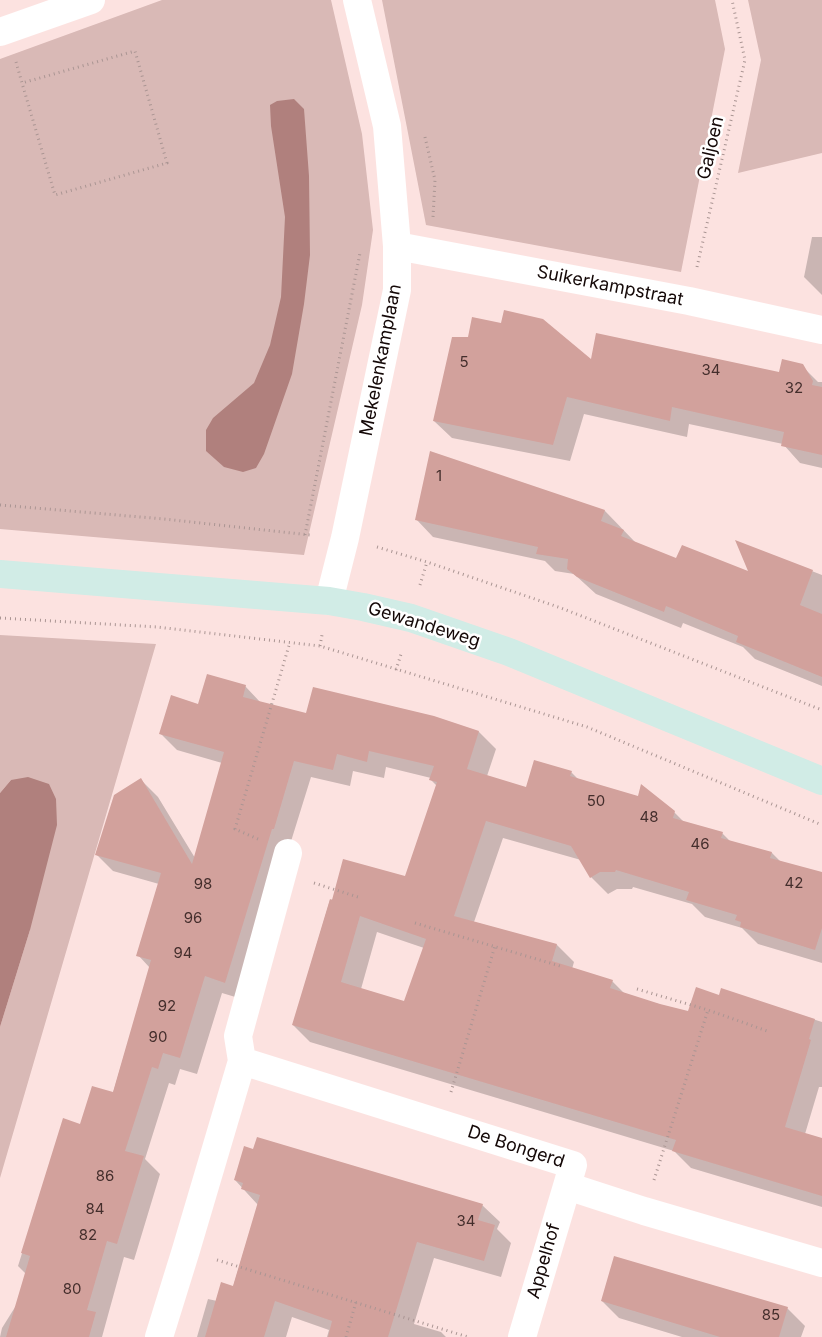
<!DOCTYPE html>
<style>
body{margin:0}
canvas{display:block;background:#fce2e0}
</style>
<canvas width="822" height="1337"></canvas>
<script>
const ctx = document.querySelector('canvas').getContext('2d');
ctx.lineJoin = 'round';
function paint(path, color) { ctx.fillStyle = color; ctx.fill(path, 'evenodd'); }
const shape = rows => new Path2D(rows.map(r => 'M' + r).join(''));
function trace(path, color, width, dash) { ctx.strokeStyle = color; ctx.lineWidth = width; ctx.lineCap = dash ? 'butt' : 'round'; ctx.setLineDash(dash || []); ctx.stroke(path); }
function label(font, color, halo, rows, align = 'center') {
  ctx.font = font + ' Inter,sans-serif'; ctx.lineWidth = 5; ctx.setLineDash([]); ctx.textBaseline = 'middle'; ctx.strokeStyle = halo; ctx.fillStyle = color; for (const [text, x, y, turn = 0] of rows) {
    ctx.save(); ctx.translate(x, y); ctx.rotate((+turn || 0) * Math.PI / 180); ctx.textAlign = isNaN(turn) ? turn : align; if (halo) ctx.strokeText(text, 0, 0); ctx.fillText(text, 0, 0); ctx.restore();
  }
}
paint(shape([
 [162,0,331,0,362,134,373,230,362,305,304,555,0,529,0,59],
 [382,0,715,0,725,49,681,272,426,225],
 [748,0,822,0,822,153,738,173,761,60],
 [0,635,156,644,0,1178,0,1027,30,930,11,780,0,793]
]), '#d9b9b6');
paint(shape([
 [294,99,304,109,309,176,310,255,304,304,292,374,264,454,256,468,243,472,224,467,206,451,206,430,213,418,254,383,270,345,281,297,285,217,271,126,270,105,277,101],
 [28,777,49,784,56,799,57,825,30,930,0,1027,0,793,11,780]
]), '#b0807d');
paint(shape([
 [812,237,822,237,822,295,804,277],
 [592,362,780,374,802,366,818,382,822,382,822,468,800,463,783,444,689,424,687,437,584,414,570,461,452,438,434,421],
 [431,453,605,511,636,543,677,560,750,574,737,542,822,575,822,686,755,659,743,647,683,623,681,628,596,594,574,574,555,571,545,561,433,537,416,519],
 [245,686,261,703,307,714,434,717,479,732,496,749,487,776,527,789,571,772,579,780,674,812,684,822,722,833,731,842,772,853,781,862,822,875,822,963,758,944,742,928,705,917,692,904,633,887,632,889,617,889,608,894,591,877,581,860,503,838,474,922,557,945,574,962,572,969,612,981,625,994,688,1013,720,997,722,990,822,1022,822,1087,819,1087,805,1134,822,1139,822,1207,691,1168,674,1151,310,1042,293,1025,330,900,406,878,437,786,431,780,431,778,386,767,384,778,353,771,350,786,311,777,242,999,222,993,197,1074,180,1069,175,1085,169,1083,145,1159,160,1174,134,1260,124,1257,102,1337,0,1337,2,1328,17,1304,26,1274,18,1266,64,1120,80,1125,113,1093,150,968,138,955,159,884,113,871,96,854,141,780,158,797,195,858,222,763,177,750,160,733,199,706],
 [377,932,424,948,405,1002,361,989],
 [235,1180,482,1205,500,1222,497,1229,511,1243,501,1277,434,1258,414,1324,441,1332,446,1337,327,1337,329,1330,292,1317,286,1337,197,1337,208,1299,217,1301,233,1287,258,1205],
 [602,1301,787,1308,805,1326,801,1337,682,1337,619,1318]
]), '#0003');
paint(shape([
 [504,310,543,319,591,359,596,333,779,372,782,359,803,364,813,381,812,385,822,387,822,455,781,446,784,432,672,407,670,421,567,397,553,445,433,421,452,337,468,337,472,317,501,323],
 [430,451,605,510,601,521,624,530,621,536,676,558,682,545,748,571,735,540,813,570,800,605,822,614,822,677,736,642,738,636,666,606,664,612,577,577,567,569,568,559,536,554,538,547,415,520],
 [207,674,246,685,243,697,306,713,313,687,434,716,479,731,467,769,526,787,534,760,572,771,570,776,638,796,641,784,675,811,673,818,723,832,721,838,772,852,770,858,822,872,822,928,815,950,740,927,741,922,735,920,737,915,686,900,689,892,616,870,615,872,600,872,590,878,571,846,486,821,454,916,557,944,552,961,613,980,610,988,660,1004,688,1011,696,987,719,995,721,988,815,1019,809,1039,811,1040,785,1127,822,1138,822,1196,672,1151,676,1140,292,1025,330,899,332,900,343,859,405,876,437,782,429,780,434,766,369,751,367,762,337,754,333,770,294,761,274,829,272,829,225,983,205,976,180,1058,163,1053,158,1069,152,1067,125,1151,144,1156,117,1244,107,1241,87,1310,96,1312,89,1337,6,1337,30,1256,21,1253,63,1118,80,1124,92,1086,113,1092,151,960,136,956,161,873,95,855,114,795,141,778,192,864,224,752,159,734,171,695,198,704],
 [360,916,426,939,404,1001,341,982],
 [257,1137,483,1204,478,1220,495,1225,484,1261,417,1242,388,1337,328,1337,332,1321,275,1301,264,1337,205,1337,221,1282,233,1286,260,1195,241,1189,243,1183,234,1180,244,1146,253,1149],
 [614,1256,788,1307,779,1337,720,1337,601,1301]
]), '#d2a19c');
trace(shape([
 [16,62,22,83,55,195,167,163,135,51,22,83],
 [425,137,435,180,433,217],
 [697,267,745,60,732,0],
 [0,505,164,519,310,535],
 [305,535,360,253],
 [377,547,427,562,561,608,822,710],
 [420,585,427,562],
 [0,618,157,627,320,646,587,727,822,825],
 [320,646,322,635],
 [396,670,402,651],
 [258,839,235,829,290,642],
 [314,883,361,898],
 [415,923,560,966],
 [637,989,708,1010,770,1032],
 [451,1092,495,946],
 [654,1180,708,1010],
 [217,1260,468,1337],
 [346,1337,356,1302]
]), '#aa9593', 3, [1, 4]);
trace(shape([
 [0,32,91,0],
 [397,246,689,301,822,330],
 [329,601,345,538,397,290,397,246,387,126,357,0],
 [242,1061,573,1165,567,1186,644,1211,822,1263],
 [159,1337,186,1250,242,1061,238,1036,288,853],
 [522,1337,567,1186]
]), '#fff', 28);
trace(shape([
 [0,574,329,601,363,607,411,618,509,652,822,781]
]), '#d1ece6', 28);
label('15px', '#442e2c', null, [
 ["5",464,362],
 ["34",711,370],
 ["32",794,388],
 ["1",439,476],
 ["50",596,801],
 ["48",649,817],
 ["46",700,844],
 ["42",794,883],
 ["98",203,884],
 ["96",193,918],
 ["94",183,953],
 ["92",167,1006],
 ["90",158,1037],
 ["86",105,1176],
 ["84",95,1209],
 ["34",466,1221],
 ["82",88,1235],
 ["80",72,1289],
 ["85",771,1315]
]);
label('18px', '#140807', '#fff', [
 ["Galjoen",711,148,-77],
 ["Suikerkampstraat",610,286,11],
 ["Mekelenkamplaan",381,360,-79],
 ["Gewandeweg",424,625,17],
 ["De Bongerd",516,1147,18],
 ["Appelhof",544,1261,-74]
]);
</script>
